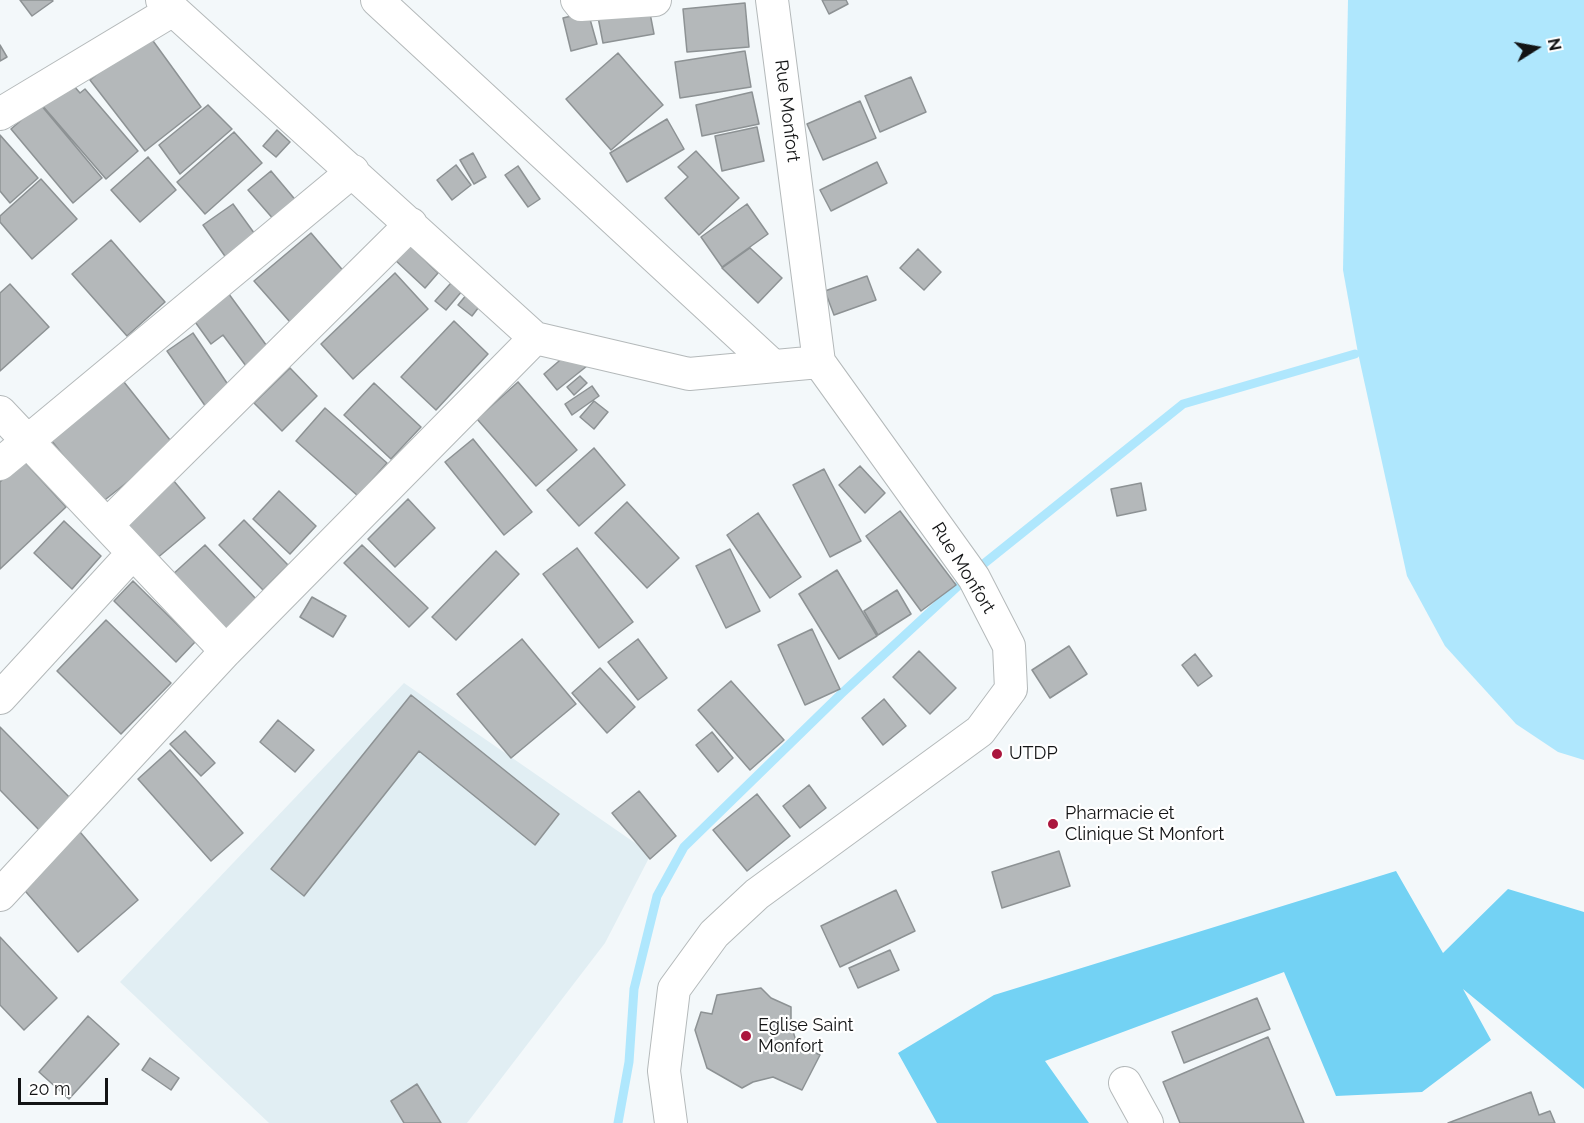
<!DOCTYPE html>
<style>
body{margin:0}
#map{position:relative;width:1584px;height:1123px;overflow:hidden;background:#f3f8fa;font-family:Raleway,sans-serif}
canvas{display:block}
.north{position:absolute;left:1506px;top:18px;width:60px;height:60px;-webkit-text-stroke:4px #fff;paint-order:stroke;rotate:79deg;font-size:16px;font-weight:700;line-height:24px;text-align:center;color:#131415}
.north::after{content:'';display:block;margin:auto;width:21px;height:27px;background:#131415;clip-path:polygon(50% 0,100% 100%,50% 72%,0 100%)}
.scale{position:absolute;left:18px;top:1078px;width:90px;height:27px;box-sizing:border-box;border:3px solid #131415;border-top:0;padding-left:8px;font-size:18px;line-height:21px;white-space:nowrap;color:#131415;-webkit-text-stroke:4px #fff;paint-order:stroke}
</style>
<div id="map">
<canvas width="1584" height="1123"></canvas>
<div class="north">N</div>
<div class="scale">20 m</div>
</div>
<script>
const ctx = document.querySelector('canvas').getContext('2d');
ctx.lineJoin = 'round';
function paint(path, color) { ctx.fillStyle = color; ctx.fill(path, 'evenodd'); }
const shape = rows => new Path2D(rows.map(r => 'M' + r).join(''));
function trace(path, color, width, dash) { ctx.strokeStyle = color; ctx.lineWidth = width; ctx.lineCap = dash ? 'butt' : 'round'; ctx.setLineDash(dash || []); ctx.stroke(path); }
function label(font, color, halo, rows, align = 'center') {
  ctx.font = font + ' Raleway,sans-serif'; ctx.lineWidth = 4.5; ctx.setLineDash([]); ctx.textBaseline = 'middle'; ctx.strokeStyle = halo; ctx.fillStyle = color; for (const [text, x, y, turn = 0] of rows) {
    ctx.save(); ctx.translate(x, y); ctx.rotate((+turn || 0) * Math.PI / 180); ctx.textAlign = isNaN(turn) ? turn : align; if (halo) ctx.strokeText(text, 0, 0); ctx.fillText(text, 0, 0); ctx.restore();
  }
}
paint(shape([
 [404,683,651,854,605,943,467,1123,269,1123,120,982]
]), '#e1eef3');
paint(shape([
 [1396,871,1443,953,1508,889,1584,912,1584,1089,1463,989,1491,1040,1422,1092,1336,1096,1284,972,1045,1061,1089,1123,937,1123,898,1053,994,995]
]), '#73d2f4');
paint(shape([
 [1348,0,1584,0,1584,760,1558,752,1516,724,1445,646,1407,576,1358,353,1343,270]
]), '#afe7fd');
trace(shape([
 [618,1123,629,1062,634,989,657,896,684,847,841,694,971,574,1183,404,1355,354]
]), '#afe7fd', 9);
const building = shape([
 [20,0,52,0,53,1,32,16,20,0],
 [822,0,846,0,848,4,829,14,822,0],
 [745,3,749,47,687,52,683,9,745,3],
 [649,8,654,34,603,43,598,17,649,8],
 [588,12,597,44,571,51,563,18,588,12],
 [148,34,201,107,145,151,90,80,148,34],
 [0,45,7,57,0,61,0,45],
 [745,51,751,87,680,98,675,62,745,51],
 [618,53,663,105,611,150,566,99,618,53],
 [911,77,926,112,880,132,865,96,911,77],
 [73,85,80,93,85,89,138,151,106,179,41,104,73,85],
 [752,92,759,124,702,136,696,105,752,92],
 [860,101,876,138,823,160,807,124,860,101],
 [40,104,102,178,73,203,11,129,40,104],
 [208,105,232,129,180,174,159,145,208,105],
 [667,119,684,149,627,182,610,153,667,119],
 [757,127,764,161,722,171,715,136,757,127],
 [277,130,290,142,276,157,263,146,277,130],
 [234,132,262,163,205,214,177,182,234,132],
 [0,135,38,178,10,203,0,191,0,135],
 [696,151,739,198,699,235,665,198,688,177,678,167,696,151],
 [473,153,486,177,474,184,460,160,473,153],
 [148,157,176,190,140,222,111,190,148,157],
 [877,162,887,183,831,211,820,190,877,162],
 [456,165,471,185,452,200,437,180,456,165],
 [518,166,540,199,528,207,505,175,518,166],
 [271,171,298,203,275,221,248,190,271,171],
 [41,179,77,219,32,259,0,222,0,216,41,179],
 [233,204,257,237,227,259,203,225,233,204],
 [747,204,768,234,722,267,701,237,747,204],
 [311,233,346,274,290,322,254,281,311,233],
 [111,240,165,302,127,336,72,274,111,240],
 [408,244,438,273,425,288,394,259,408,244],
 [750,248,782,278,758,303,722,268,750,248],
 [918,249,941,272,924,290,900,268,918,249],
 [395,273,428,309,353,379,321,344,395,273],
 [458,275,468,284,446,310,435,301,458,275],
 [867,276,876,300,834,315,825,291,867,276],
 [10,284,49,327,0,371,0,293,10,284],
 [223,286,272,353,249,370,223,335,211,344,188,312,223,286],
 [472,288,485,299,472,316,458,305,472,288],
 [454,321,488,354,436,410,401,377,454,321],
 [193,333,231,389,206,407,167,351,193,333],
 [573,349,587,366,557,390,544,374,573,349],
 [290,368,317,396,282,431,254,403,290,368],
 [580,376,587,383,574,395,567,387,580,376],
 [120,377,174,445,101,503,47,435,120,377],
 [518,382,577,450,536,486,477,419,518,382],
 [374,383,421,427,391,459,344,415,374,383],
 [592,386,599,396,572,415,565,404,592,386],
 [594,401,608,412,594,429,580,417,594,401],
 [325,408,387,463,358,496,296,441,325,408],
 [473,439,532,512,504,535,445,462,473,439],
 [594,448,625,485,579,526,547,490,594,448],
 [23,460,66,507,0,569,0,482,23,460],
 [860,466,885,493,865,513,839,485,860,466],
 [824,469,861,541,830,557,793,485,824,469],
 [173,480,205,518,156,559,124,522,173,480],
 [1141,483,1146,510,1117,516,1111,489,1141,483],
 [279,491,316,526,290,554,253,519,279,491],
 [408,499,435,528,395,567,368,539,408,499],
 [627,502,679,558,647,588,595,533,627,502],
 [900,511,956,585,921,611,866,536,900,511],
 [758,513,801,577,770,598,727,535,758,513],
 [244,520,288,565,263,590,219,545,244,520],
 [64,521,101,556,72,589,34,553,64,521],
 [205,545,258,601,224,633,171,576,205,545],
 [362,545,428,608,409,627,344,563,362,545],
 [577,548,633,622,599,648,543,574,577,548],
 [730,549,760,611,726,628,696,566,730,549],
 [496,551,519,574,456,640,432,617,496,551],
 [837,570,877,636,839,659,799,594,837,570],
 [133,581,195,642,176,662,114,601,133,581],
 [897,590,911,614,878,635,864,611,897,590],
 [312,597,346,616,333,637,300,617,312,597],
 [106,620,171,683,121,734,57,671,106,620],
 [812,629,840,689,805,705,778,645,812,629],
 [522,639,576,704,511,758,457,694,522,639],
 [638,639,667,678,638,700,608,662,638,639],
 [1069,646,1087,674,1050,698,1032,670,1069,646],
 [919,651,956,688,930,714,893,677,919,651],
 [1195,654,1212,676,1198,686,1182,665,1195,654],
 [600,668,635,707,607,733,572,693,600,668],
 [731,681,784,740,750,770,698,710,731,681],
 [411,695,559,814,535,845,419,751,304,896,271,869,411,695],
 [884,699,906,726,883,745,862,718,884,699],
 [278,720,314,750,295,772,260,742,278,720],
 [0,727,76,804,44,835,0,790,0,727],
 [185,731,215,763,201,776,170,744,185,731],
 [712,732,733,758,718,772,696,745,712,732],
 [170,750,243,833,211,861,138,779,170,750],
 [809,785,826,808,800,828,783,806,809,785],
 [639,791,676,836,650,859,612,813,639,791],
 [757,794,790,836,747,871,713,830,757,794],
 [80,832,138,900,78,952,20,885,80,832],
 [1059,851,1070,886,1002,908,992,872,1059,851],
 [896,890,915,931,840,967,821,926,896,890],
 [0,937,57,998,24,1030,0,1005,0,937],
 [890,950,899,970,858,988,849,968,890,950],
 [761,988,771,998,791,1007,791,1025,797,1044,820,1055,802,1090,773,1077,753,1082,742,1088,707,1068,695,1030,701,1012,712,1014,717,995,761,988],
 [1257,998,1270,1029,1184,1063,1172,1032,1257,998],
 [88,1016,119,1044,69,1099,39,1072,88,1016],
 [1268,1037,1304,1123,1180,1123,1163,1082,1268,1037],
 [150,1058,179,1078,171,1090,142,1070,150,1058],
 [417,1084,441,1123,404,1123,391,1101,417,1084],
 [1531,1092,1539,1115,1550,1111,1555,1123,1448,1123,1531,1092]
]);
paint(building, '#b4b8ba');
trace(building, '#8d9294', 1.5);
const minor = shape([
 [162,0,535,338,689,374,819,362],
 [377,0,773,366],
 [577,0,581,5,655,0],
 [0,114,173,10],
 [0,412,226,651],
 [0,464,353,171],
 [107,525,411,224],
 [0,698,133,553],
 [0,895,226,651,535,338],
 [1125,1083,1147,1123],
 [671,1123,664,1071,674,989,714,934,757,894,980,731,1011,689,1009,646,974,578,819,362,772,0]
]);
trace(minor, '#b4b9ba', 34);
trace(minor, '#fff', 32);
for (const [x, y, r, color] of [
 [997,754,6,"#ab163d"],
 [1053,824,6,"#ab163d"],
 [746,1036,6,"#ab163d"]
]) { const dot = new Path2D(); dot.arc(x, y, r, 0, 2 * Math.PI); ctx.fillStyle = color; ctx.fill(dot); trace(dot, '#fff', 2); }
label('18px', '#131415', '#fff', [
 ["Rue Monfort",787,111,83],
 ["Rue Monfort",963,568,58]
]);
label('18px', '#131415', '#fff', [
 ["UTDP",1009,754],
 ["Pharmacie et",1065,814],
 ["Clinique St Monfort",1065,835],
 ["Eglise Saint",758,1026],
 ["Monfort",758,1047]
], 'left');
</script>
